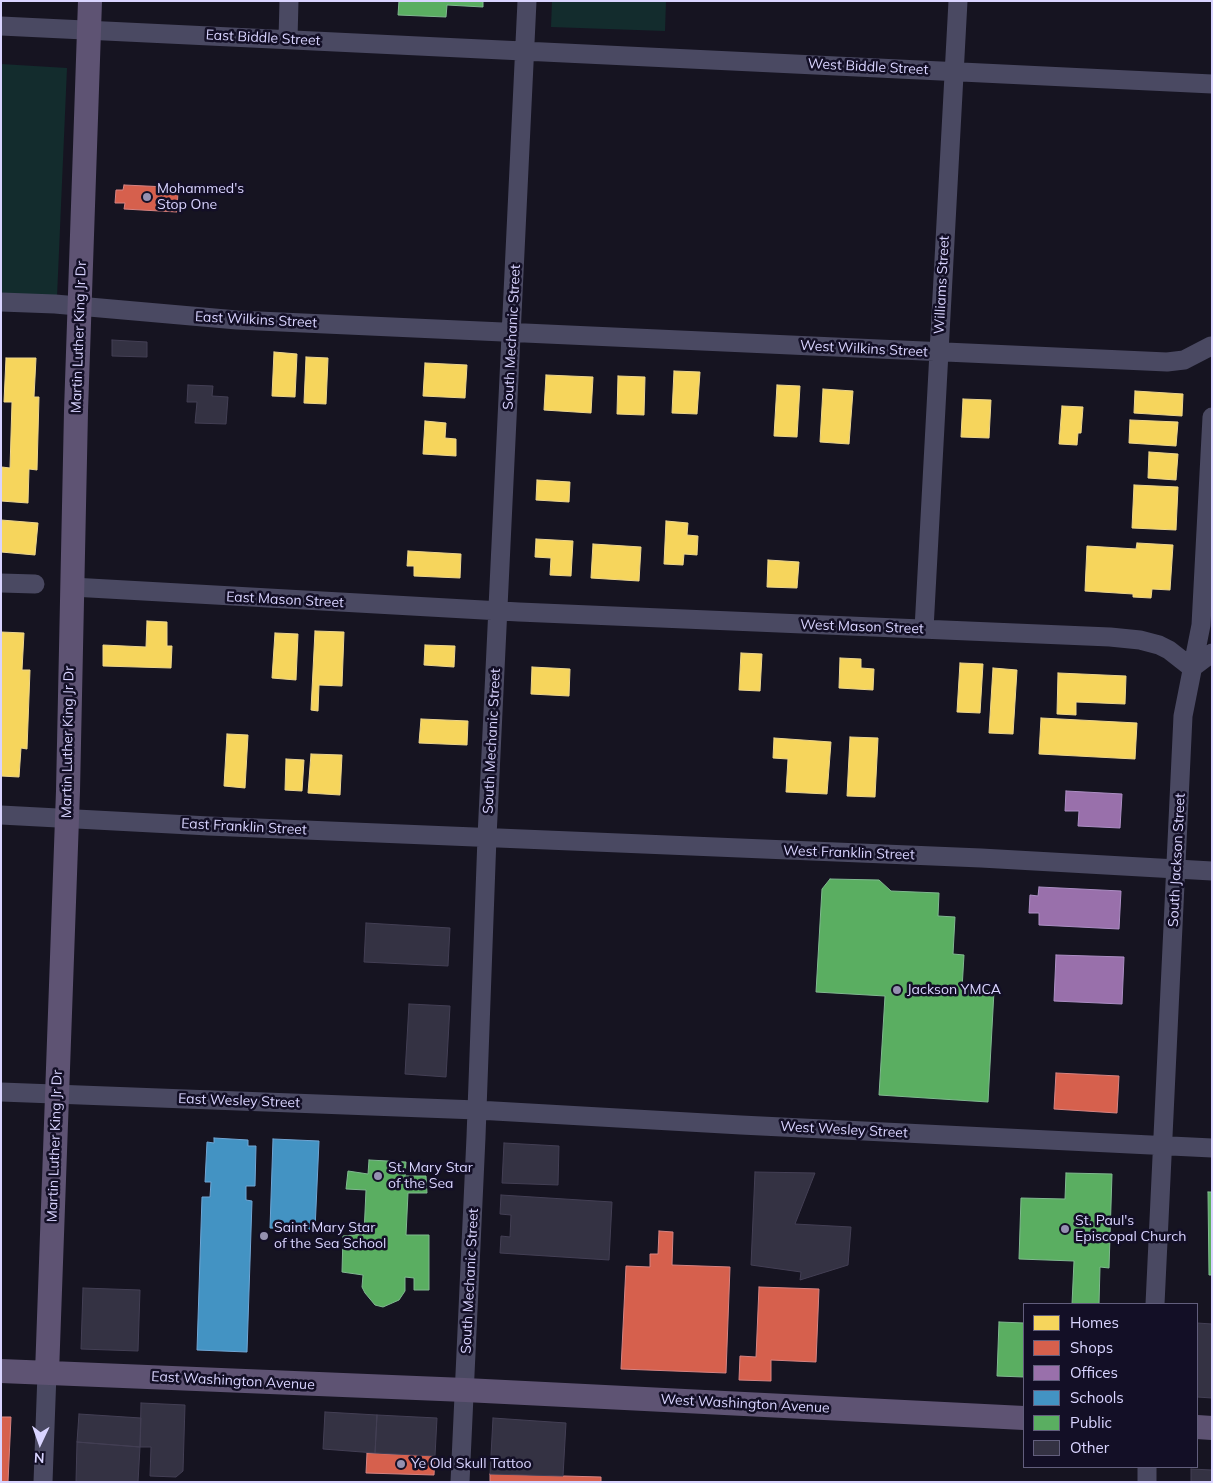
<!DOCTYPE html>
<style>
body{margin:0}
#map{position:relative;width:1213px;height:1483px;overflow:hidden;background:#161421;font-family:Mulish,sans-serif}
canvas{display:block}
.frame{position:absolute;inset:0;border:2px solid #d9d4ff;pointer-events:none}
.legend{position:absolute;left:1023px;top:1303px;width:175px;height:165px;box-sizing:border-box;background:#130f26;border:1px solid #625e7d;margin:0;padding:6px 9px;list-style:none;font-size:15px;color:#d9d4ff}
.legend li{display:flex;align-items:center;gap:10px;height:25px}
.legend b{width:25px;border:1px solid #625e7d}
.north{position:absolute;left:15px;top:1418px;width:50px;height:50px;-webkit-text-stroke:4px #130f26;paint-order:stroke;rotate:183deg;font-size:14px;font-weight:700;line-height:20px;text-align:center;color:#d9d4ff}
.north::after{content:'';display:block;margin:auto;width:18px;height:22px;background:#d9d4ff;clip-path:polygon(50% 0,100% 100%,50% 72%,0 100%)}
</style>
<div id="map">
<canvas width="1213" height="1483"></canvas>
<div class="frame"></div>
<ul class="legend">
<li><b style="height:14px;background:#f6d55c"></b>Homes</li>
<li><b style="height:14px;background:#d6604d"></b>Shops</li>
<li><b style="height:14px;background:#9970ab"></b>Offices</li>
<li><b style="height:14px;background:#4393c3"></b>Schools</li>
<li><b style="height:14px;background:#5aae61"></b>Public</li>
<li><b style="height:14px;background:#343243"></b>Other</li>
</ul>
<div class="north">N</div>
</div>
<script>
const ctx = document.querySelector('canvas').getContext('2d');
ctx.lineJoin = 'round';
function paint(path, color) { ctx.fillStyle = color; ctx.fill(path, 'evenodd'); }
const shape = rows => new Path2D(rows.map(r => 'M' + r).join(''));
function trace(path, color, width, dash) { ctx.strokeStyle = color; ctx.lineWidth = width; ctx.lineCap = dash ? 'butt' : 'round'; ctx.setLineDash(dash || []); ctx.stroke(path); }
function label(font, color, halo, rows, align = 'center') {
  ctx.font = font + ' Mulish,sans-serif'; ctx.lineWidth = 5; ctx.setLineDash([]); ctx.textBaseline = 'middle'; ctx.strokeStyle = halo; ctx.fillStyle = color; for (const [text, x, y, turn = 0] of rows) {
    ctx.save(); ctx.translate(x, y); ctx.rotate((+turn || 0) * Math.PI / 180); ctx.textAlign = isNaN(turn) ? turn : align; if (halo) ctx.strokeText(text, 0, 0); ctx.fillText(text, 0, 0); ctx.restore();
  }
}
paint(shape([
 [552,1,666,1,665,31,551,27],
 [1,64,67,68,57,297,1,295]
]), '#132c2d');
const homes = shape([
 [274,352,297,354,295,397,272,396,274,352],
 [306,357,328,358,326,404,304,403,306,357],
 [6,358,36,358,34,397,39,397,37,470,29,469,28,503,1,501,2,467,10,468,12,402,4,402,6,358],
 [425,363,467,365,465,398,423,396,425,363],
 [674,371,700,372,697,414,672,413,674,371],
 [546,375,593,377,591,413,544,410,546,375],
 [618,376,645,377,644,415,617,414,618,376],
 [777,385,800,386,797,437,774,436,777,385],
 [823,389,853,391,849,444,820,442,823,389],
 [1135,391,1183,394,1182,416,1134,413,1135,391],
 [963,399,991,400,989,438,961,437,963,399],
 [1062,406,1083,407,1081,433,1078,433,1077,445,1059,444,1062,406],
 [1130,420,1178,422,1176,446,1129,443,1130,420],
 [425,421,446,423,445,438,456,439,456,456,423,454,425,421],
 [1149,452,1178,454,1176,480,1148,478,1149,452],
 [537,480,570,482,569,502,536,500,537,480],
 [1134,485,1178,487,1176,530,1132,528,1134,485],
 [1,520,38,523,35,555,1,552,1,520],
 [666,521,688,523,687,535,698,536,697,555,684,554,683,565,664,564,666,521],
 [536,539,573,541,571,576,550,575,551,558,535,557,536,539],
 [1137,543,1173,545,1170,590,1152,589,1151,598,1133,597,1133,594,1085,591,1087,546,1136,549,1137,543],
 [593,544,641,547,639,581,591,578,593,544],
 [408,551,461,554,460,578,414,576,414,566,407,566,408,551],
 [768,560,799,562,797,588,767,587,768,560],
 [147,621,167,622,167,646,172,646,171,668,103,666,103,645,146,647,147,621],
 [315,631,344,632,342,686,319,685,318,711,311,710,315,631],
 [1,632,24,633,22,670,30,670,27,749,21,748,19,777,1,776,1,632],
 [275,633,298,634,296,680,272,678,275,633],
 [425,645,455,646,454,667,424,665,425,645],
 [741,653,762,654,760,691,739,690,741,653],
 [840,658,861,659,861,668,874,669,873,690,839,688,840,658],
 [960,663,983,664,980,713,957,712,960,663],
 [532,667,570,669,569,696,531,694,532,667],
 [993,668,1017,670,1013,734,989,733,993,668],
 [1058,673,1126,676,1125,704,1076,702,1076,715,1057,714,1058,673],
 [1041,718,1137,723,1135,759,1039,754,1041,718],
 [421,719,468,721,467,745,419,743,421,719],
 [227,734,248,735,245,788,224,786,227,734],
 [850,737,878,738,875,797,847,796,850,737],
 [774,738,831,742,827,794,786,792,788,759,773,758,774,738],
 [311,754,342,755,340,795,308,793,311,754],
 [286,759,304,760,302,791,285,790,286,759]
]);
paint(homes, '#f6d55c');
trace(homes, '#edd58d', 1);
const shops = shape([
 [124,185,167,187,167,191,178,191,177,212,124,209,125,203,115,203,116,190,123,190,124,185],
 [1056,1073,1119,1076,1117,1113,1054,1109,1056,1073],
 [659,1231,673,1232,672,1265,730,1267,726,1373,621,1369,626,1266,650,1267,650,1254,658,1254,659,1231],
 [759,1287,819,1289,816,1362,771,1360,771,1381,739,1380,740,1356,756,1357,759,1287],
 [1,1417,11,1417,8,1482,1,1482,1,1417],
 [367,1453,435,1456,434,1475,366,1473,367,1453],
 [490,1474,601,1477,601,1482,490,1482,490,1474]
]);
paint(shops, '#d6604d');
trace(shops, '#d78382', 1);
const offices = shape([
 [1066,791,1122,794,1120,828,1078,826,1079,811,1065,811,1066,791],
 [1039,887,1121,891,1119,929,1039,925,1039,913,1029,913,1030,895,1038,896,1039,887],
 [1056,955,1124,957,1122,1004,1054,1001,1056,955]
]);
paint(offices, '#9970ab');
trace(offices, '#ac8ec4', 1);
const schools = shape([
 [214,1138,248,1140,248,1146,256,1146,255,1186,246,1186,246,1200,252,1201,247,1352,197,1350,202,1197,210,1197,211,1182,205,1182,207,1142,214,1143,214,1138],
 [273,1139,319,1141,315,1230,270,1228,273,1139]
]);
paint(schools, '#4393c3');
trace(schools, '#70a6d5', 1);
const public = shape([
 [399,1,483,1,483,7,447,5,446,17,398,15,399,1],
 [830,879,879,880,891,891,939,893,938,916,955,917,953,954,964,955,962,989,994,991,988,1102,879,1095,885,996,816,992,822,889,830,879],
 [369,1160,406,1162,405,1176,426,1176,427,1193,408,1193,406,1235,429,1235,429,1290,414,1290,414,1278,405,1277,405,1291,399,1300,383,1307,375,1305,365,1293,362,1287,363,1275,342,1272,343,1236,364,1234,366,1190,346,1189,348,1171,368,1174,369,1160],
 [1066,1173,1112,1174,1109,1268,1100,1267,1099,1304,1072,1304,1074,1261,1019,1259,1021,1198,1065,1199,1066,1173],
 [1208,1192,1212,1192,1212,1275,1209,1275,1208,1192],
 [999,1322,1024,1323,1024,1377,997,1376,999,1322]
]);
paint(public, '#5aae61');
trace(public, '#80b990', 1);
const building = shape([
 [112,340,147,342,147,357,112,356,112,340],
 [188,385,213,386,212,396,228,397,226,424,195,423,197,402,187,402,188,385],
 [366,923,450,928,448,966,364,962,366,923],
 [409,1004,450,1006,446,1077,405,1074,409,1004],
 [504,1143,559,1146,558,1185,502,1183,504,1143],
 [755,1172,815,1173,795,1224,851,1227,848,1265,800,1280,801,1272,751,1265,755,1172],
 [501,1195,612,1202,609,1260,500,1253,501,1236,510,1237,511,1215,500,1214,501,1195],
 [83,1288,140,1290,138,1351,81,1349,83,1288],
 [1197,1323,1212,1324,1212,1398,1197,1397,1197,1323],
 [141,1403,185,1405,183,1471,176,1477,150,1476,151,1447,140,1447,141,1403],
 [325,1412,377,1415,375,1453,323,1449,325,1412],
 [79,1414,141,1418,140,1447,77,1442,79,1414],
 [377,1415,437,1418,435,1456,375,1453,377,1415],
 [493,1418,566,1423,563,1476,490,1474,493,1418],
 [77,1442,140,1447,138,1482,76,1482,77,1442],
 [1191,1469,1212,1470,1212,1482,1191,1482,1191,1469]
]);
paint(building, '#343243');
trace(building, '#433f54', 1);
trace(shape([
 [1,26,1212,84],
 [288,39,289,1],
 [1,302,55,304,237,320,1167,362,1184,360,1211,346],
 [1,583,35,584],
 [72,587,519,612,1110,637,1140,640,1159,645,1169,650,1192,668],
 [924,629,958,1],
 [1192,668,1212,653],
 [1,815,209,826,981,858,1212,871],
 [1,1092,477,1110,741,1125,1212,1148],
 [1155,1304,1183,716,1201,625,1212,417],
 [43,1482,47,1373],
 [460,1482,476,1137,487,837,527,1],
 [1147,1482,1147,1467]
]), '#4a4962', 19);
trace(shape([
 [1,1371,465,1390,1024,1418],
 [47,1373,68,791,76,411,90,1],
 [1197,1427,1212,1428]
]), '#5e5373', 24);
for (const [x, y, r, color] of [
 [147,197,5,"#9591b1"],
 [897,990,5,"#9591b1"],
 [378,1176,5,"#9591b1"],
 [1065,1229,5,"#9591b1"],
 [264,1236,5,"#9591b1"],
 [401,1464,5,"#9591b1"]
]) { const dot = new Path2D(); dot.arc(x, y, r, 0, 2 * Math.PI); ctx.fillStyle = color; ctx.fill(dot); trace(dot, '#130f26', 2); }
label('14px', '#d9d4ff', '#130f26', [
 ["East Biddle Street",263,38,3],
 ["West Biddle Street",868,67,3],
 ["Williams Street",942,285,-87],
 ["East Wilkins Street",256,320,3],
 ["Martin Luther King Jr Dr",79,337,-88],
 ["South Mechanic Street",512,337,-87],
 ["West Wilkins Street",864,349,3],
 ["East Mason Street",285,600,3],
 ["West Mason Street",862,627,2],
 ["South Mechanic Street",492,741,-87],
 ["Martin Luther King Jr Dr",68,742,-89],
 ["East Franklin Street",244,827,3],
 ["West Franklin Street",849,853,2],
 ["South Jackson Street",1177,860,-87],
 ["East Wesley Street",239,1101,2],
 ["West Wesley Street",844,1130,3],
 ["Martin Luther King Jr Dr",55,1146,-88],
 ["South Mechanic Street",470,1281,-87],
 ["East Washington Avenue",233,1381,3],
 ["West Washington Avenue",745,1404,3]
]);
label('14px', '#d9d4ff', '#130f26', [
 ["Mohammed's",157,189],
 ["Stop One",157,205],
 ["Jackson YMCA",907,990],
 ["St. Mary Star",388,1168],
 ["of the Sea",388,1184],
 ["St. Paul's",1075,1221],
 ["Episcopal Church",1075,1237],
 ["Saint Mary Star",274,1228],
 ["of the Sea School",274,1244],
 ["Ye Old Skull Tattoo",411,1464]
], 'left');
</script>
